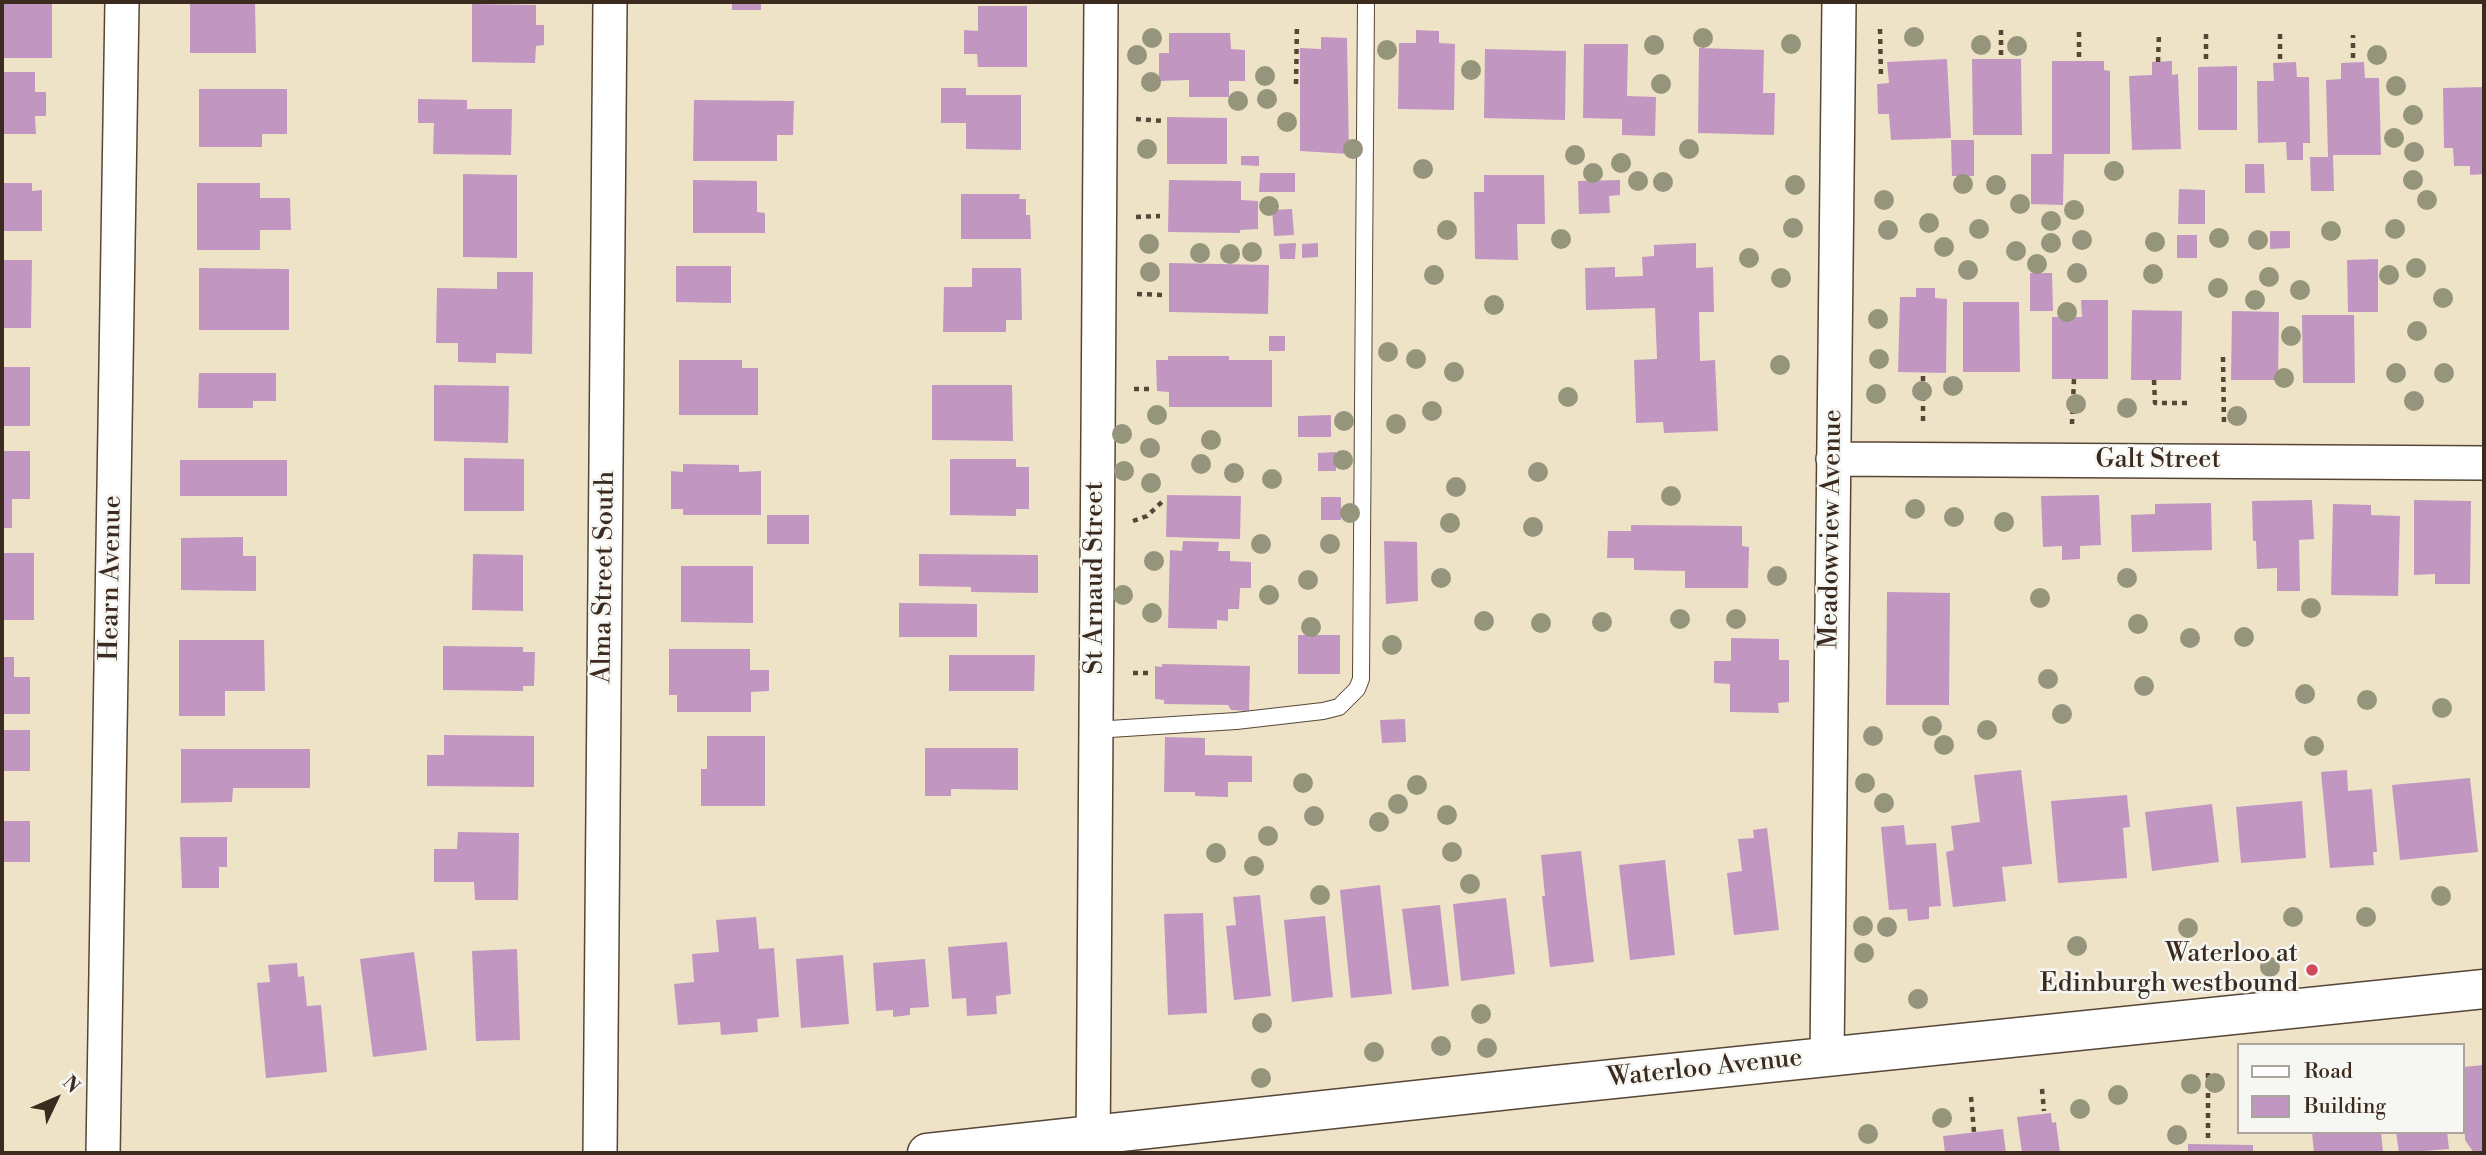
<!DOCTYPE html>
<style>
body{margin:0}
#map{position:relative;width:2486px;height:1155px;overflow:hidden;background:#eee3c7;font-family:"Libre Bodoni",serif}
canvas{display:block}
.frame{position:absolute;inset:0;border:4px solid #3b2a1e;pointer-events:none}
.legend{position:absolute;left:2237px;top:1043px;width:228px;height:91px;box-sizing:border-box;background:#f6f6f2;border:2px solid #aba49d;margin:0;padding:9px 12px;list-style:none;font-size:21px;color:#3b2a1e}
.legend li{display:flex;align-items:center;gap:14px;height:35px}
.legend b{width:35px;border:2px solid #aba49d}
.north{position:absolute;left:21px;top:1064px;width:70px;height:70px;-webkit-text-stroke:5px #f6f6f2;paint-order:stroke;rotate:46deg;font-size:19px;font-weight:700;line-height:28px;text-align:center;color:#3b2a1e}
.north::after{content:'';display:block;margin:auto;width:24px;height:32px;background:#3b2a1e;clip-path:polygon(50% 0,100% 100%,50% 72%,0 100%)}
</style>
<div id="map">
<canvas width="2486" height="1155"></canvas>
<div class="frame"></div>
<ul class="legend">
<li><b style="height:9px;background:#fff"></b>Road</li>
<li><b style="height:19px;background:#c197c2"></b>Building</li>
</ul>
<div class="north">N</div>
</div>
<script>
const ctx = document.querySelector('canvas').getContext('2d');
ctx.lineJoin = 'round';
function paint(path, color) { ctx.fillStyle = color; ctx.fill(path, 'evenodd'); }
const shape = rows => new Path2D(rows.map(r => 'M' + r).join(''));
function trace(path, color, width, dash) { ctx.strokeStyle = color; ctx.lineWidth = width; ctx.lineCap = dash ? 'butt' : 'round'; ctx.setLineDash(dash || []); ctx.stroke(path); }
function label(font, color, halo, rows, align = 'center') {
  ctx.font = font + ' "Libre Bodoni",serif'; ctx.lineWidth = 5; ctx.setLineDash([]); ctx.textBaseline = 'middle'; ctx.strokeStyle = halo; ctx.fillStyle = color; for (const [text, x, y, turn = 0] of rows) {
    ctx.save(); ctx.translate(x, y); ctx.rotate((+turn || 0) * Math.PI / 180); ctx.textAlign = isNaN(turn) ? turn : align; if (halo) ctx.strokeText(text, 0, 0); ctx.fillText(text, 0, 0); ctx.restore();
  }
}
paint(shape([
 [2,2,52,2,52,58,2,58],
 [190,2,255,2,256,53,190,53],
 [732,2,761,2,761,10,732,10],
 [472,4,536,5,536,25,544,25,544,45,536,46,535,63,472,62],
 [978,6,1027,6,1027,67,978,67,977,54,964,54,964,30,978,31],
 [1416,30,1439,31,1439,43,1455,44,1454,110,1398,109,1399,43,1416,43],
 [1169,33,1230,33,1231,49,1245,50,1245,81,1229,81,1229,97,1189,97,1189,80,1159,81,1159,53,1169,53],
 [1321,37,1347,38,1349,154,1300,151,1300,48,1321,49],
 [1584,44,1628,44,1627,96,1656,97,1655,136,1622,135,1622,119,1583,118],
 [1699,48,1764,50,1763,93,1775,93,1774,135,1698,133],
 [1485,49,1566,51,1565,120,1484,118],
 [1947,59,1951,138,1891,140,1889,114,1878,114,1877,84,1889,83,1887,62],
 [1972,59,2021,59,2022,135,1973,135],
 [2052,61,2104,61,2104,70,2110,71,2110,154,2064,154,2063,205,2031,204,2031,154,2052,154],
 [2172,61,2172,75,2178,74,2181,149,2132,150,2129,76,2152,75,2152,62],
 [2296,62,2297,77,2309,77,2310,143,2303,143,2303,160,2287,160,2286,142,2258,143,2257,81,2274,81,2273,63],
 [2364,62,2365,78,2379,78,2381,155,2333,155,2334,191,2311,191,2310,157,2328,157,2326,80,2341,79,2341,63],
 [2237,66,2237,130,2198,130,2198,67],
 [2,72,35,72,35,92,46,92,46,116,35,116,36,134,2,134],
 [2484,87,2484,174,2470,175,2470,166,2454,166,2453,148,2444,148,2443,88],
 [941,88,966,88,966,95,1021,95,1021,150,966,149,966,123,941,123],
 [199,89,287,89,287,134,262,134,262,147,199,147],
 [418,99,467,100,467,109,512,109,511,155,433,154,434,123,418,123],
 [694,100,794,101,793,135,777,135,777,161,693,161],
 [1167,117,1227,118,1227,164,1167,164],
 [1951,140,1974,140,1974,176,1952,176],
 [1241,156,1259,156,1259,166,1241,165],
 [2245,164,2264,164,2265,193,2245,193],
 [1260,173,1295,173,1295,192,1259,192],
 [463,174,517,175,517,258,463,257],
 [1484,175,1544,175,1545,224,1517,224,1518,260,1475,259,1474,192,1484,192],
 [693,180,757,181,757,212,765,213,765,233,693,233],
 [1169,180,1241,181,1241,200,1258,201,1258,229,1240,230,1240,233,1168,232],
 [1620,180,1620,195,1609,196,1610,213,1579,214,1578,181],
 [2,183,32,183,32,191,42,190,42,231,2,231],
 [197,183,260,183,260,198,290,198,291,230,260,230,260,250,197,250],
 [2179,189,2205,190,2205,224,2178,224],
 [961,194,1020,194,1019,199,1026,199,1026,215,1030,215,1031,239,961,239],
 [1292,209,1294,235,1274,236,1272,210],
 [2270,231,2290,231,2290,248,2270,249],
 [2177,235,2197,235,2197,258,2177,258],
 [1296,243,1295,259,1280,259,1279,244],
 [1318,243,1318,257,1302,258,1302,244],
 [1696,243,1696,268,1713,267,1714,312,1699,312,1700,361,1715,360,1718,431,1664,433,1663,422,1636,423,1634,360,1657,359,1655,308,1586,310,1585,268,1615,267,1615,277,1643,276,1642,257,1654,256,1654,245],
 [2378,259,2378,312,2348,312,2347,260],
 [2,260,32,260,31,328,2,328],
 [1169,263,1269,265,1268,314,1169,312],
 [676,266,731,266,731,303,676,302],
 [199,268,289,269,289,330,199,330],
 [972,268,1021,268,1022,320,1006,320,1006,332,943,332,944,287,972,287],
 [497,272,533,272,532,354,496,353,496,363,458,362,458,343,436,343,437,288,497,289],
 [2030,273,2052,273,2053,311,2030,311],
 [1916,288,1935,288,1935,298,1947,299,1946,373,1898,372,1900,297,1916,297],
 [2081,300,2108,300,2108,379,2052,379,2052,317,2082,317],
 [1963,302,2019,302,2020,372,1963,372],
 [2132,310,2182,311,2181,380,2131,380],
 [2232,311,2279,312,2278,380,2231,380],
 [2302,315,2354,315,2355,383,2303,383],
 [1269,336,1285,336,1285,351,1269,351],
 [1168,356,1229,356,1229,360,1272,360,1272,407,1169,407,1169,392,1157,391,1156,360,1168,360],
 [679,360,742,360,742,368,758,368,758,415,679,415],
 [2,367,30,367,30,426,2,426],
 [199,373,276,373,276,401,253,401,253,408,198,408],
 [434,385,509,386,508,443,434,441],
 [932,385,1012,385,1013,441,932,440],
 [1331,415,1331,437,1298,437,1298,416],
 [2,451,30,451,30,499,12,499,12,528,2,528],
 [1336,452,1336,471,1318,471,1318,453],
 [464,458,524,459,524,511,464,511],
 [950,459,1016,459,1016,467,1029,467,1029,509,1016,509,1016,516,950,515],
 [180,460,287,460,287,496,180,496],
 [683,464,739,465,739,472,761,471,761,515,683,515,683,509,671,509,671,471,683,472],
 [1167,495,1241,496,1240,539,1166,537],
 [2099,495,2101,545,2080,546,2080,559,2062,560,2062,546,2043,547,2041,496],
 [1321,497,1341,497,1341,520,1321,520],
 [2312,500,2314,539,2299,540,2300,591,2277,591,2277,568,2257,569,2256,541,2253,541,2252,501],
 [2414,500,2471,501,2470,584,2435,584,2435,574,2414,575],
 [2211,503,2212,550,2132,552,2131,515,2155,514,2155,504],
 [2333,504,2371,505,2371,515,2400,516,2398,596,2331,595],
 [767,515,809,515,809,544,767,544],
 [1631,525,1742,526,1742,546,1749,547,1748,588,1685,588,1685,571,1634,570,1634,558,1607,558,1608,531,1631,531],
 [243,537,243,556,256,556,256,591,181,590,181,538],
 [1183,541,1219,542,1218,551,1230,551,1230,561,1251,562,1251,588,1240,588,1239,609,1228,609,1228,621,1217,620,1217,629,1168,628,1170,550,1182,551],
 [1384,541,1417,542,1418,601,1386,604],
 [2,553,34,553,34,620,2,620],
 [473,554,523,555,523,611,472,610],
 [919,554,1038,555,1038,593,971,592,971,587,919,586],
 [681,566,753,566,753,623,681,622],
 [1887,592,1950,593,1949,705,1886,705],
 [899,603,977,604,977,637,899,637],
 [1298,635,1340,635,1340,674,1298,674],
 [1731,638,1779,639,1779,660,1789,660,1789,702,1778,703,1779,713,1730,712,1730,684,1714,683,1714,661,1731,661],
 [179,640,264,640,265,691,225,691,225,716,179,716],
 [443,646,523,647,523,652,535,652,534,686,523,686,523,691,443,690],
 [669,649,750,649,750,670,769,670,769,691,751,692,751,712,677,712,677,695,669,695],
 [949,655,1035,655,1034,691,949,691],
 [2,657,14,657,14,677,30,677,30,714,2,714],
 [1162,664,1250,666,1249,711,1231,710,1228,705,1164,704,1164,700,1155,699,1155,666,1162,667],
 [1405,719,1406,742,1382,743,1380,720],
 [2,730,30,730,30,771,2,771],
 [444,735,534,736,534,787,427,786,427,755,444,755],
 [707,736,765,736,765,806,701,806,701,769,707,769],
 [1165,737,1205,738,1205,755,1252,756,1252,782,1228,782,1228,797,1195,796,1195,792,1164,792],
 [925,748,1018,748,1018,790,951,789,951,796,925,796],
 [181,749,310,749,310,788,233,788,232,802,181,803],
 [2021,770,2032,864,2002,867,2006,901,1953,907,1946,852,1954,850,1951,826,1980,822,1974,775],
 [2347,770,2348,791,2372,789,2377,852,2373,852,2374,865,2330,868,2321,772],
 [2470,778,2478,852,2400,860,2392,785],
 [2127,795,2130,827,2123,828,2127,878,2058,883,2051,801],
 [2302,801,2306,858,2241,863,2236,807],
 [2212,804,2219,862,2152,871,2145,812],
 [2,821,30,821,30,862,2,862],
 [1904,825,1906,845,1936,843,1941,906,1929,907,1929,919,1908,921,1907,909,1889,910,1881,827],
 [1767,828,1779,930,1734,935,1727,873,1742,871,1738,839,1754,838,1753,830],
 [458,832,519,833,518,900,475,900,474,882,434,882,434,849,457,849],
 [180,837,227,837,227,867,219,867,219,888,182,888],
 [1581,851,1594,962,1550,967,1542,896,1545,896,1541,855],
 [1665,860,1675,955,1630,960,1619,865],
 [1380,885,1392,994,1351,998,1340,890],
 [1260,895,1271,996,1234,1000,1226,926,1236,925,1233,897],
 [1506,898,1515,974,1461,981,1453,904],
 [1440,905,1449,986,1412,990,1402,909],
 [1203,913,1207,1013,1168,1015,1164,914],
 [1325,916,1333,997,1292,1002,1284,920],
 [756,917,759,949,774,948,779,1017,757,1019,758,1032,721,1035,720,1022,678,1025,674,984,694,982,692,954,719,952,716,920],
 [1007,942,1011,994,996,996,997,1014,967,1016,966,998,952,999,948,947],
 [517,949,520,1040,476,1041,472,951],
 [414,952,427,1050,373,1057,360,959],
 [843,955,849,1024,801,1028,796,959],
 [925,959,929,1007,910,1008,910,1015,893,1017,893,1010,876,1011,873,963],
 [297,963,298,977,304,976,307,1006,321,1005,327,1072,266,1078,257,983,270,982,268,965],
 [2484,1065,2484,1153,2474,1153,2465,1140,2463,1067],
 [2051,1113,2052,1123,2056,1122,2060,1153,2022,1153,2017,1117],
 [2003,1129,2006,1153,1945,1153,1943,1136],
 [2312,1132,2381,1132,2383,1153,2314,1153],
 [2396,1132,2447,1132,2449,1149,2399,1153],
 [2188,1144,2253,1145,2253,1153,2188,1153]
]), '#c197c2');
const service = shape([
 [1094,730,1236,721,1323,711,1339,707,1357,689,1361,679,1366,2]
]);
const minor = shape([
 [1833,459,2484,463],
 [1827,1056,1839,2],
 [103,1153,122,2],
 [600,1153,610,2],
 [1093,1153,1101,2]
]);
const tertiary = shape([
 [927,1153,1555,1085,2484,989]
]);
trace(service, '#564637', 18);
trace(minor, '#564637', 36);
trace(tertiary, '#564637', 41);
trace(shape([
 [1880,29,1881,79],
 [2206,34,2206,63],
 [2280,34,2280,60],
 [2001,55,2001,30],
 [2079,57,2079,31],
 [2353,58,2353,35],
 [2158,62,2159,33],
 [1296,84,1297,24],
 [1136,119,1163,121],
 [1136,217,1160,216],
 [1137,294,1164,295],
 [2223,357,2224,424],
 [2154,380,2155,403,2191,403],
 [1134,389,1151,389],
 [1923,421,1923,373],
 [2072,424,2074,379],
 [1133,521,1147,516,1163,501],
 [1133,673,1152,673],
 [2208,1073,2208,1140],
 [2042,1089,2044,1111],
 [1971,1097,1974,1132]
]), '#564637', 4.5, [5, 5]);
trace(service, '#fff', 16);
trace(minor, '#fff', 33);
trace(tertiary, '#fff', 38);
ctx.fillStyle = '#95957b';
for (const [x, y] of [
 [1914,37],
 [1152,38],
 [1703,38],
 [1791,44],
 [1654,45],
 [1981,45],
 [2017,46],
 [1387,50],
 [1137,55],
 [2377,55],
 [1471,70],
 [1265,76],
 [1151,82],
 [1661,84],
 [2396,86],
 [1267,99],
 [1238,101],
 [2413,115],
 [1287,122],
 [2394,138],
 [1147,149],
 [1353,149],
 [1689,149],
 [2414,152],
 [1575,155],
 [1621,163],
 [1423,169],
 [2114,171],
 [1593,173],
 [2413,180],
 [1638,181],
 [1663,182],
 [1963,184],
 [1795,185],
 [1996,185],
 [1884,200],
 [2427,200],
 [2020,204],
 [1269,206],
 [2074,210],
 [2051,221],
 [1929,223],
 [1793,228],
 [1979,229],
 [2395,229],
 [1447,230],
 [1888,230],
 [2331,231],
 [2219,238],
 [1561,239],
 [2082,240],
 [2258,240],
 [2155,242],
 [2051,243],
 [1149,244],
 [1944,247],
 [2016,251],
 [1252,252],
 [1200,253],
 [1230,254],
 [1749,258],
 [2037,264],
 [2416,268],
 [1968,270],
 [1150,272],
 [2077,273],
 [2153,274],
 [1434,275],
 [2389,275],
 [2269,277],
 [1781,278],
 [2218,288],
 [2300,290],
 [2443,298],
 [2255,300],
 [1494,305],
 [2067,312],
 [1878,319],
 [2417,331],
 [2291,336],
 [1388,352],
 [1416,359],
 [1879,359],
 [1780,365],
 [1454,372],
 [2396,373],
 [2444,373],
 [2284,378],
 [1953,386],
 [1922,391],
 [1876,394],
 [1568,397],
 [2414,401],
 [2076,404],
 [2127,408],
 [1432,411],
 [1157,415],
 [2237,416],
 [1344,421],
 [1396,424],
 [1122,434],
 [1211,440],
 [1150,448],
 [1343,460],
 [1201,464],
 [1124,471],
 [1538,472],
 [1234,473],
 [1272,479],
 [1151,483],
 [1456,487],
 [1671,496],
 [1915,509],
 [1350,513],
 [1954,517],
 [2004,522],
 [1450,523],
 [1533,527],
 [1261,544],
 [1330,544],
 [1154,561],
 [1777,576],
 [1441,578],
 [2127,578],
 [1308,580],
 [1123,595],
 [1269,595],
 [2040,598],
 [2311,608],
 [1152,613],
 [1680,619],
 [1736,619],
 [1484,621],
 [1602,622],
 [1541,623],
 [2138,624],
 [1311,627],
 [2244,637],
 [2190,638],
 [1392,645],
 [2048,679],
 [2144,686],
 [2305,694],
 [2367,700],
 [2442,708],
 [2062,714],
 [1932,726],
 [1987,730],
 [1873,736],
 [1944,745],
 [2314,746],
 [1303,783],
 [1865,783],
 [1417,785],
 [1884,803],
 [1398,804],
 [1447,815],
 [1314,816],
 [1379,822],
 [1268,836],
 [1452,852],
 [1216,853],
 [1254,866],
 [1470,884],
 [1320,895],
 [2441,896],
 [2293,917],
 [2366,917],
 [1863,926],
 [1887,927],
 [2188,928],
 [2077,946],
 [1864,953],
 [2270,967],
 [1918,999],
 [1481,1014],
 [1262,1023],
 [1441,1046],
 [1487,1048],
 [1374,1052],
 [1261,1078],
 [2215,1083],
 [2191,1084],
 [2118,1095],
 [2080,1109],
 [1942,1118],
 [1868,1134],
 [2177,1135]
]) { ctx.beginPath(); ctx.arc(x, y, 10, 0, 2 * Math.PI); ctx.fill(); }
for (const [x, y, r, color] of [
 [2312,970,7,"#d1495b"]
]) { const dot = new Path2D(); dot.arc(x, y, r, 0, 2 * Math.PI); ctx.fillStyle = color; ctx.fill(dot); trace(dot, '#f6f6f2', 2.5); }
label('26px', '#3b2a1e', '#f6f6f2', [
 ["Galt Street",2158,461],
 ["Meadowview Avenue",1832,529,-89],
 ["Alma Street South",605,577,-89],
 ["Hearn Avenue",112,578,-89],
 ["St Arnaud Street",1096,578,-90],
 ["Waterloo Avenue",1705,1069,-6]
]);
label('26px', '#3b2a1e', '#f6f6f2', [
 ["Waterloo at",2298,955],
 ["Edinburgh westbound",2298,985]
], 'right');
</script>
